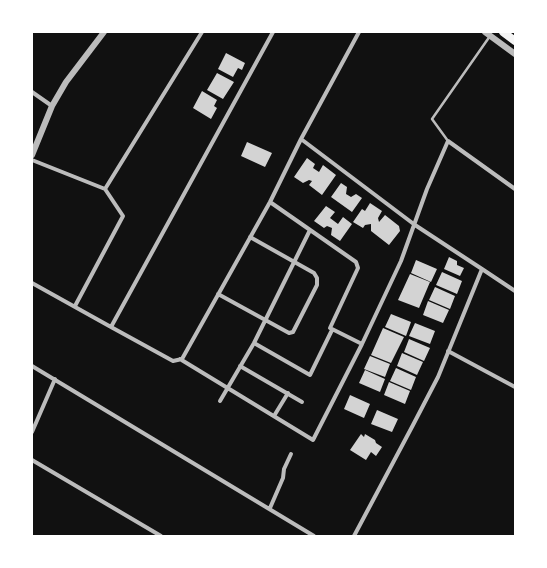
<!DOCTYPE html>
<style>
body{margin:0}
#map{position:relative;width:547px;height:568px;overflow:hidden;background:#111;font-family:Poppins,sans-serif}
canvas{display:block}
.frame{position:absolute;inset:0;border:33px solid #fff;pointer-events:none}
</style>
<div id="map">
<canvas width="547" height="568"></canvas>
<div class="frame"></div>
</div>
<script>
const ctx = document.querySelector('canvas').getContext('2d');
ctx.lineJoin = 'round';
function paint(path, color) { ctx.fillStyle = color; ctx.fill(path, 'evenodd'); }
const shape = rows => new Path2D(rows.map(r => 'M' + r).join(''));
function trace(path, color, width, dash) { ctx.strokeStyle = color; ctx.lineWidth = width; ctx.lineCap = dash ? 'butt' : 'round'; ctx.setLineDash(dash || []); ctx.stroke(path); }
paint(shape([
 [226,53,245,63,242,70,238,68,233,77,218,69],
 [217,73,234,82,223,99,207,90],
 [202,91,217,100,214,106,217,108,211,119,193,108],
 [247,142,272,153,265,167,241,156],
 [307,158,315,164,313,168,319,172,323,165,336,175,322,195,309,185,312,181,309,180,303,183,294,177],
 [341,183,347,187,346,194,351,197,356,194,362,198,352,212,331,197],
 [370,203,382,211,378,218,379,222,385,215,399,226,400,231,389,245,371,231,371,224,365,225,363,228,353,222,362,209,365,211],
 [326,206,335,212,330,218,338,224,343,217,352,224,340,241,331,235,332,228,327,226,324,228,314,221],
 [449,257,457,261,457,265,464,268,460,276,444,269],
 [416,260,437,269,431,282,411,273],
 [442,272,462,281,457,294,436,285],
 [410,274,430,282,419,308,398,300],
 [435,287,455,296,450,309,429,300],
 [428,301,449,310,443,323,423,315],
 [391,314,411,322,406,336,385,327],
 [415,323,435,331,430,344,409,336],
 [383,328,404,337,391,363,371,355],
 [409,339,430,348,424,361,404,352],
 [402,353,423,362,417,375,397,366],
 [370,356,390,364,385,377,364,369],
 [396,368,416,377,411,390,390,381],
 [365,370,385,379,380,392,359,383],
 [389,382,410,391,405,404,384,395],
 [350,395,370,404,364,418,344,409],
 [377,410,398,419,392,432,371,424],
 [361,434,364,437,365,434,375,440,376,443,382,447,376,456,371,452,366,460,350,450]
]), '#d3d3d3');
trace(shape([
 [448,141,432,119,490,36]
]), '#bcbcbc', 2.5);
trace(shape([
 [32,92,52,106],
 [32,160,105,189],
 [270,202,356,262,358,268,330,328,362,344],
 [482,269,515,291],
 [32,283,111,327,273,32],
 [218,294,289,333,293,332,317,285,317,278,314,273,250,237],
 [75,306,123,216,105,189,202,32],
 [111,327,173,361,182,359,270,202,301,139],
 [254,343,310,375,332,330],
 [448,351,515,387],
 [180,359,313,440,362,344,401,261,427,189,448,141,515,189],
 [32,366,314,536],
 [240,366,302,402],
 [220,401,254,343,310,230],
 [274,416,288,393],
 [32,432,55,379],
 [32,460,161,536],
 [270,508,283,478,284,469,291,454],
 [354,536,413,425,438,377,482,269,415,225,301,139,359,32]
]), '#bcbcbc', 4);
trace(shape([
 [485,32,515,54],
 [32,155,52,106,66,82,104,32]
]), '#bcbcbc', 6);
trace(shape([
 [503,32,515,41]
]), '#f5f5f5', 8);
</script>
